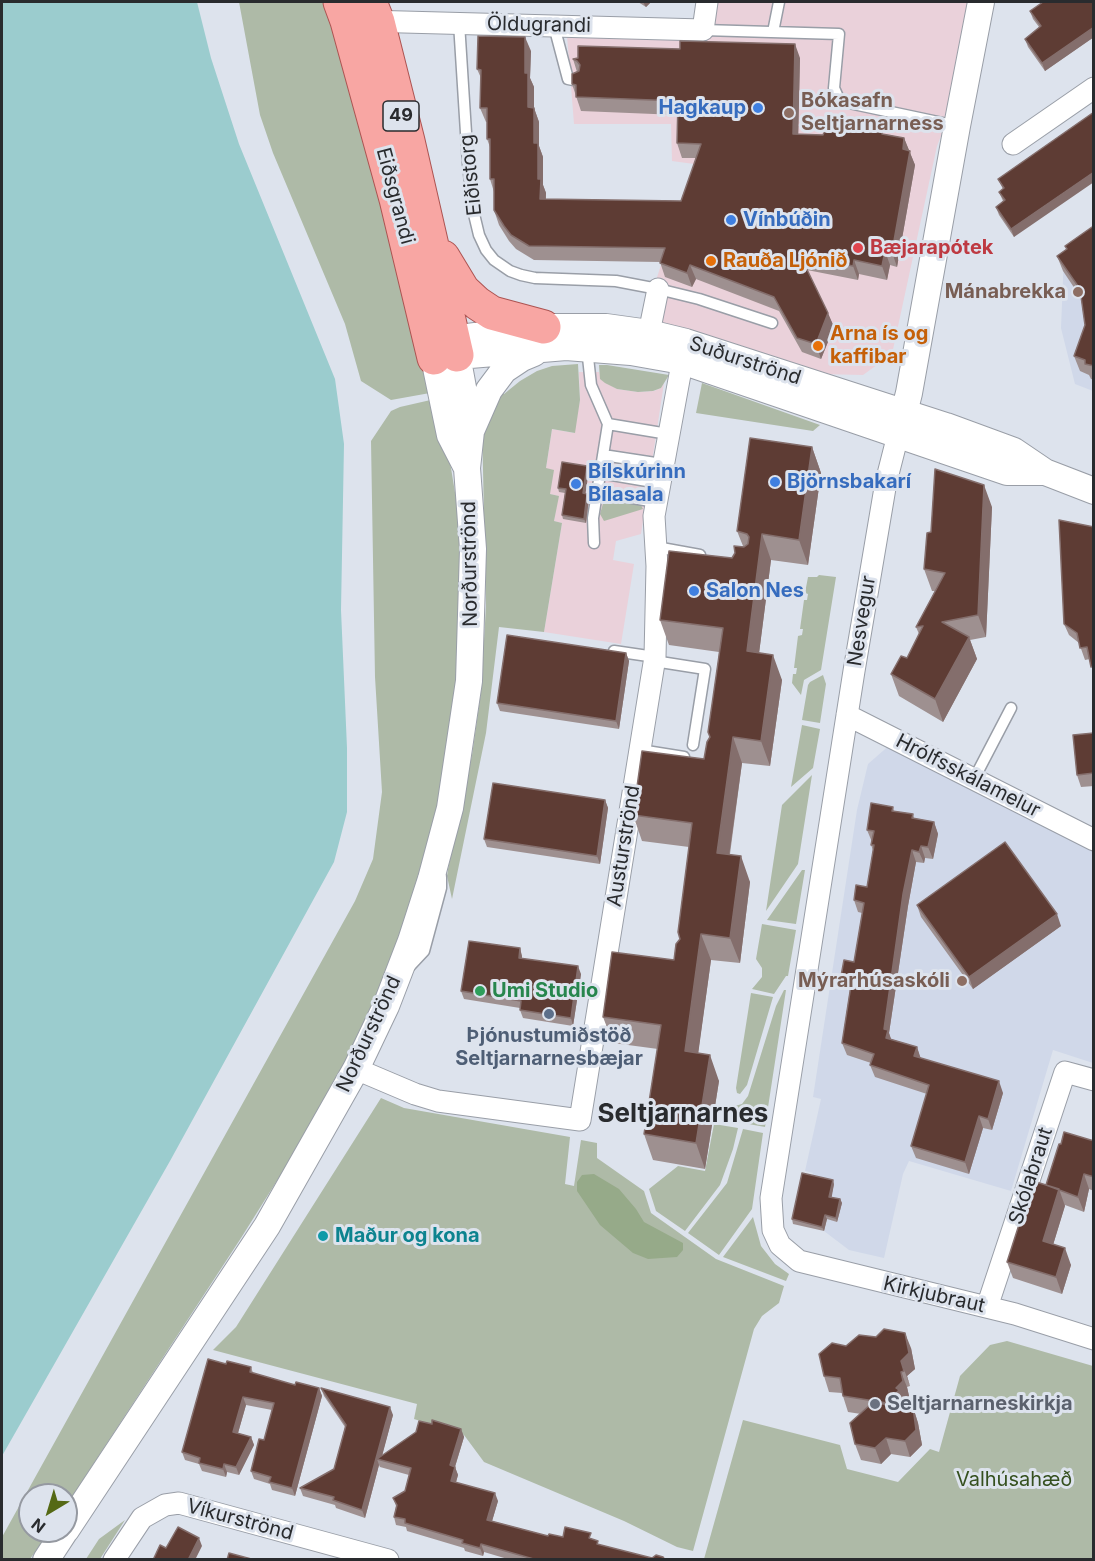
<!DOCTYPE html>
<meta charset="utf-8">
<style>
body{margin:0}
#map{position:relative;width:1095px;height:1561px;overflow:hidden;background:#dde3ed;font-family:Inter,sans-serif}
canvas{display:block}
.frame{position:absolute;inset:0;border:3px solid #292b2e;pointer-events:none}
.north{position:absolute;left:18px;top:1483px;width:60px;height:60px;box-sizing:border-box;background:#dde3ed;border:2px solid #9599a1;border-radius:50%;rotate:218deg;font-size:16px;font-weight:700;line-height:24px;text-align:center;color:#292b2e}
.north::after{content:'';display:block;margin:auto;width:21px;height:27px;background:#556915;clip-path:polygon(50% 0,100% 100%,50% 72%,0 100%)}
</style>
<div id="map">
<canvas width="1095" height="1561"></canvas>
<div class="frame"></div>
<div class="north">N</div>
</div>
<script>
const ctx = document.querySelector('canvas').getContext('2d');
ctx.lineJoin = 'round';
function paint(path, color) { ctx.fillStyle = color; ctx.fill(path, 'evenodd'); }
const shape = rows => new Path2D(rows.map(r => 'M' + r).join(''));
function trace(path, color, width, dash) { ctx.strokeStyle = color; ctx.lineWidth = width; ctx.lineCap = dash ? 'butt' : 'round'; ctx.setLineDash(dash || []); ctx.stroke(path); }
function label(font, color, halo, rows, align = 'center') {
  ctx.font = font + ' Inter,sans-serif'; ctx.lineWidth = 6; ctx.setLineDash([]); ctx.textBaseline = 'middle'; ctx.strokeStyle = halo; ctx.fillStyle = color; for (const [text, x, y, turn = 0] of rows) {
    ctx.save(); ctx.translate(x, y); ctx.rotate((+turn || 0) * Math.PI / 180); ctx.textAlign = isNaN(turn) ? turn : align; if (halo) ctx.strokeText(text, 0, 0); ctx.fillText(text, 0, 0); ctx.restore();
  }
}
paint(shape([
 [714,2,972,2,951,111,937,146,892,354,863,375,818,374,644,317,694,164,672,161,671,124,574,124,566,23,710,24],
 [579,372,599,372,601,379,617,389,638,392,654,391,661,388,664,383,641,534,616,541,613,560,634,564,621,644,544,632,562,523,554,521,558,496,550,494,546,468,552,429,574,433,580,400]
]), '#ead1da');
paint(shape([
 [1093,233,1093,391,1075,384,1061,328,1064,255],
 [892,743,1093,845,1093,1063,1053,1050,1011,1191,909,1161,903,1174,884,1258,849,1250,824,1231,827,1219,837,1221,831,1201,811,1179,813,1173,805,1171,821,1099,813,1097,857,810,868,764]
]), '#d0d8e9');
paint(shape([
 [239,2,330,2,430,393,391,400,361,381,345,324,273,153,260,115],
 [578,364,580,400,575,433,552,429,546,468,554,470,550,494,559,496,554,521,562,523,544,632,499,627,486,733,452,899,447,876,448,869,472,755,481,692,486,606,482,424,498,389,504,394,520,381,537,371,552,366],
 [599,365,607,365,669,375,661,388,653,391,638,392,617,389,605,383,600,379],
 [702,383,820,425,813,431,696,413],
 [435,399,450,462,460,523,464,579,462,648,439,803,428,847,397,948,356,1043,310,1128,241,1238,66,1506,66,1495,30,1495,30,1531,50,1531,30,1559,2,1560,2,1537,355,901,373,859,382,792,375,677,371,441,391,411,400,407],
 [604,500,641,505,643,509,604,521,600,514],
 [819,575,836,577,821,670,804,680,801,695,792,683,793,674,796,674,797,668,794,668,798,636,802,635,803,629,800,629,804,600,807,600,808,594,805,593,808,577,817,577],
 [823,675,826,684,820,723,802,720,808,685,810,682],
 [802,725,820,729,813,768,791,787],
 [812,775,798,864,766,911,782,805],
 [802,870,805,870,796,924,767,920],
 [762,924,796,930,788,976,786,976,774,994,752,989,762,977,762,968,756,959],
 [784,990,786,990,765,1127,732,1121,735,1106,742,1104,748,1096,776,1006],
 [751,993,773,997,747,1085,740,1094,737,1093,736,1088],
 [381,1098,404,1108,570,1137,565,1184,574,1186,581,1140,597,1143,597,1158,644,1191,651,1213,716,1259,784,1286,779,1303,762,1316,754,1329,693,1551,677,1547,624,1521,484,1462,464,1435,414,1419,417,1404,213,1350,236,1327],
 [714,1124,738,1128,733,1149,720,1185,685,1231,656,1211,649,1189,678,1166,705,1171],
 [743,1129,763,1133,752,1209,719,1255,688,1233,727,1183],
 [753,1217,761,1246,775,1264,789,1274,786,1281,723,1257],
 [1007,1341,1093,1366,1093,1559,704,1559,743,1420,840,1445,847,1469,898,1482,930,1449,939,1452,960,1376,990,1345],
 [125,1520,100,1559,86,1559,99,1539]
]), '#aebaa7');
paint(shape([
 [594,1174,619,1189,636,1209,644,1222,683,1243,683,1250,677,1257,648,1259,633,1253,600,1225,577,1191,577,1182,582,1175]
]), '#96aa89');
paint(shape([
 [2,2,197,2,211,58,239,144,335,379,344,444,341,610,347,748,347,812,334,862,170,1161,2,1456]
]), '#9bccce');
const service = shape([
 [459,23,468,164,473,210,479,235,486,250,494,260,510,271,521,275,535,278,616,281,658,289,699,299,772,323],
 [554,26,568,79,578,81],
 [703,30,839,34,834,88,838,97,844,102,957,126],
 [773,32,779,2],
 [587,348,591,385,608,424,593,518,594,543],
 [608,424,668,434],
 [603,455,662,464],
 [600,473,659,483],
 [597,492,656,502],
 [656,547,700,555],
 [614,651,655,657],
 [654,661,705,669,693,745],
 [640,750,684,757],
 [974,779,1011,708],
 [409,967,424,951,441,888,441,877]
]);
const minor = shape([
 [366,21,703,30,707,2],
 [1013,144,1094,88],
 [649,333,658,289],
 [898,435,886,482,854,671,771,1198,773,1230,780,1245,799,1261,1015,1314,1094,1339],
 [847,715,1094,840],
 [356,1069,415,1094,438,1101,580,1120,655,657,657,566,654,516,685,347],
 [987,1307,1065,1072,1094,1080],
 [114,1560,142,1518,165,1505,179,1503,388,1560]
]);
const tertiary = shape([
 [445,340,544,327,606,327,649,333,686,342,946,426,1014,451,1045,472,1094,491],
 [900,429,909,393,957,126,981,2],
 [471,431,489,390,504,370,522,358,534,353],
 [467,468,450,435,434,358,566,347,631,352,682,361,1007,472,1045,472],
 [66,1530,267,1226,356,1069,386,1006,411,941,431,879,450,808,469,681,473,549,467,468,471,431,457,355],
 [46,1560,65,1531]
]);
const primary = shape([
 [340,2,347,21,396,199,434,358],
 [370,2,378,22,408,141,457,355],
 [443,257,463,290,477,303,492,313,544,327]
]);
trace(service, '#999ea7', 13);
trace(minor, '#999ea7', 23);
trace(tertiary, '#999ea7', 28);
trace(primary, '#ac5452', 35);
trace(service, '#fff', 10);
trace(minor, '#fff', 21);
trace(tertiary, '#fff', 26);
trace(primary, '#f8a6a3', 33);
paint(shape([
 [638,2,651,2,646,7],
 [1094,2,1094,37,1045,71,1028,47,1025,39,1039,27,1033,19,1030,11],
 [531,51,530,78,534,87,534,108,539,122,539,146,543,157,543,185,546,193,546,199,681,201,696,158,682,158,677,143,678,115,581,111,572,84,577,72,573,59,800,58,798,134,823,135,884,134,904,138,915,165,897,267,890,265,887,280,859,274,858,280,807,270,834,327,821,359,802,352,779,311,696,279,692,287,665,277,660,262,534,260,516,249,509,241,499,225,494,210,494,192,490,179,490,147,487,139,487,122,486,122,480,108,481,78,477,69],
 [1094,112,1014,237,999,215,996,207,1003,201,999,192,1003,189,998,179],
 [1094,228,1094,380,1091,379,1089,375,1080,371,1074,356,1085,325,1081,298,1063,271,1057,256],
 [812,447,821,473,808,565,771,560,759,653,782,680,770,766,742,763,730,854,750,882,740,963,711,960,698,1053,719,1081,705,1169,653,1160,644,1134,658,1049,613,1043,603,1017,674,960,680,939,689,847,642,841,633,815,704,759,710,737,719,652,669,645,660,620,732,558,743,546,737,531],
 [587,466,589,470,585,493,589,498,586,523,563,519,562,515,565,493,559,492,558,488],
 [992,507,986,637,970,640,977,659,943,722,899,696,891,674,907,658,919,634,916,627,935,591,932,591,924,569],
 [1094,527,1094,673,1090,659,1085,660,1079,643,1069,635,1064,624],
 [626,653,629,661,619,729,500,711,497,703],
 [1094,733,1094,786,1081,787,1077,775],
 [605,800,608,808,600,864,487,847,484,839],
 [893,807,894,811,913,814,914,818,934,822,938,834,933,859,925,858,924,863,916,862,908,906,889,1033,891,1039,917,1047,920,1058,1003,1093,992,1130,983,1128,969,1174,916,1158,911,1146,927,1094,875,1077,870,1065,871,1063,847,1055,842,1043,850,989,846,988,841,976,854,962,862,913,858,912,854,900,867,887,873,850,871,845,872,842,867,830],
 [917,905,1061,926,973,989,921,917],
 [520,948,522,958,581,974,573,1026,523,1018,520,1010,520,1008,464,999,461,991],
 [1094,1141,1094,1191,1089,1189,1084,1212,1065,1205,1053,1245,1071,1265,1062,1294,1013,1278,1007,1262,1046,1185,1061,1144],
 [834,1184,831,1197,840,1199,842,1203,837,1222,827,1219,824,1231,793,1224,792,1219],
 [911,1348,915,1369,907,1376,910,1386,907,1387,909,1396,903,1402,905,1406,904,1407,913,1407,918,1423,922,1445,910,1457,891,1454,881,1464,861,1460,855,1444,861,1414,848,1412,842,1393,829,1392,824,1376],
 [226,1364,251,1367,253,1373,295,1385,319,1388,322,1396,295,1496,272,1490,270,1484,254,1479,251,1471,264,1440,272,1410,246,1405,238,1433,251,1437,254,1445,239,1475,227,1472,226,1477,202,1471,199,1464,185,1460,182,1452],
 [321,1388,393,1415,382,1455,461,1429,464,1437,455,1467,458,1475,456,1482,498,1501,492,1521,548,1536,593,1540,599,1545,652,1558,665,1560,511,1560,484,1552,483,1556,465,1551,464,1548,407,1531,406,1527,396,1525,394,1517,396,1506,393,1498,405,1491,409,1475,380,1467,379,1465,365,1518,336,1508,335,1505,303,1496,300,1488,334,1469,345,1427,324,1396]
]), '#9e9090');
paint(shape([
 [643,2,651,2,646,7],
 [1094,27,1094,37,1045,71,1042,63],
 [525,37,531,51,530,78,534,87,534,122,528,107,525,73],
 [795,44,800,58,798,148,793,134],
 [534,108,539,122,539,146,543,157,543,185,546,193,545,213,540,199,538,179,534,143],
 [904,138,915,165,897,267,892,252],
 [1094,172,1094,182,1014,237,1011,229],
 [885,251,890,265,887,280,882,266],
 [854,260,859,274,858,280,853,266],
 [690,265,696,279,692,287,687,273],
 [828,313,834,327,821,359,816,344],
 [812,447,821,473,808,565,799,540],
 [587,466,589,470,585,497,583,493],
 [984,485,992,507,986,637,978,615],
 [587,494,589,498,586,523,584,519],
 [762,534,771,560,756,677,747,651],
 [969,637,977,659,943,722,935,699],
 [626,653,629,661,619,729,616,721],
 [773,655,782,680,770,766,761,741],
 [733,737,742,763,726,878,717,853],
 [605,800,608,808,600,864,597,856],
 [934,822,938,834,933,859,928,847],
 [921,846,925,858,924,863,919,852],
 [912,850,916,862,908,906,889,1033,892,1042,891,1050,884,1029,903,894],
 [741,856,750,882,740,963,730,938],
 [1057,914,1061,926,973,989,969,977],
 [701,934,711,960,695,1077,685,1051],
 [520,948,522,956,521,966,519,958],
 [578,966,581,974,573,1026,571,1018],
 [917,1047,921,1059,914,1056],
 [710,1055,719,1081,705,1169,696,1143],
 [999,1081,1003,1093,992,1130,988,1119],
 [979,1116,983,1128,969,1174,965,1162],
 [1084,1174,1089,1189,1084,1212,1078,1197],
 [833,1180,834,1184,831,1201,829,1197],
 [1059,1189,1065,1206,1049,1258,1043,1241],
 [840,1199,842,1203,837,1222,836,1218],
 [825,1215,827,1219,824,1231,822,1227],
 [1065,1248,1071,1265,1062,1294,1056,1277],
 [905,1333,911,1348,915,1369,907,1376,910,1386,901,1361],
 [901,1372,907,1387,909,1396,903,1402,905,1406,893,1418,887,1403,896,1388],
 [319,1388,322,1396,295,1496,292,1488],
 [243,1397,246,1405,236,1440,233,1432],
 [390,1407,393,1415,381,1460,377,1459,379,1465,365,1518,362,1510],
 [913,1407,918,1423,922,1445,910,1457,905,1441],
 [461,1429,464,1437,453,1473,450,1465],
 [251,1437,254,1445,239,1475,236,1467],
 [886,1438,891,1454,881,1464,875,1448],
 [224,1464,227,1472,226,1477,223,1469],
 [455,1467,458,1475,454,1489,451,1481],
 [495,1493,498,1501,490,1528,487,1520],
 [199,1538,202,1546,195,1560,188,1560],
 [481,1544,484,1552,483,1556,480,1548]
]), '#846e6c');
const building = shape([
 [1043,2,1094,2,1094,27,1042,63,1025,39,1041,26,1030,11,1043,2],
 [478,36,525,37,525,73,528,73,528,107,534,108,534,143,538,143,538,179,541,179,540,199,681,201,701,144,677,143,678,101,576,97,576,85,572,84,572,74,579,71,580,65,577,61,573,59,578,58,578,46,680,49,680,41,795,44,793,134,823,135,825,130,864,130,864,128,882,131,882,134,904,138,903,149,910,151,892,252,885,251,882,266,854,260,853,266,800,255,828,313,816,344,797,338,774,297,690,265,687,273,660,263,665,248,529,246,511,235,504,226,494,210,494,179,490,179,490,139,487,139,487,108,480,108,481,70,477,69,478,36],
 [1094,112,1094,172,1011,229,996,207,1005,200,999,192,1004,188,998,179,1094,112],
 [1092,227,1094,228,1094,366,1085,364,1085,360,1074,356,1085,325,1080,289,1057,256,1067,249,1065,246,1092,227],
 [750,438,812,447,799,540,762,534,747,651,773,655,761,741,733,737,717,853,741,856,730,938,701,934,685,1051,710,1055,696,1143,644,1134,661,1025,603,1017,612,952,674,960,676,944,680,939,678,932,692,823,633,815,642,751,704,759,707,742,710,737,708,732,723,628,660,620,669,551,732,558,735,553,734,546,744,547,748,544,749,537,747,534,737,531,750,438],
 [562,462,587,466,583,493,587,494,584,519,562,515,566,489,558,488,562,462],
 [935,469,984,485,978,615,942,622,969,637,935,699,891,674,901,656,907,658,923,626,916,627,945,573,924,569,927,533,931,532,935,469],
 [1059,520,1094,527,1094,666,1091,667,1087,647,1080,648,1077,633,1064,624,1059,520],
 [507,635,626,653,616,721,497,703,507,635],
 [1094,733,1094,773,1077,775,1073,735,1094,733],
 [493,783,605,800,597,856,484,839,493,783],
 [871,803,893,807,892,811,913,814,912,818,934,822,928,847,921,846,919,852,912,850,903,894,884,1029,888,1030,886,1038,917,1047,914,1056,999,1081,988,1119,979,1116,965,1162,911,1146,929,1085,870,1065,874,1054,842,1043,852,979,841,976,844,960,854,962,864,903,854,900,856,885,867,887,874,845,871,845,874,831,867,830,871,803],
 [1005,842,1057,914,969,977,917,905,1005,842],
 [469,941,520,948,519,958,578,966,571,1018,520,1010,521,1001,461,991,469,941],
 [1064,1132,1094,1141,1094,1177,1084,1174,1078,1197,1046,1185,1059,1144,1061,1144,1064,1132],
 [802,1173,833,1180,829,1197,840,1199,836,1218,825,1215,822,1227,792,1219,802,1173],
 [1033,1181,1059,1189,1043,1241,1065,1248,1056,1277,1007,1262,1033,1181],
 [884,1329,905,1333,909,1353,901,1361,904,1371,901,1372,903,1381,896,1388,899,1390,887,1403,843,1396,840,1378,824,1376,819,1354,832,1343,846,1346,859,1335,876,1337,884,1329],
 [208,1359,226,1364,227,1361,251,1367,250,1372,295,1385,296,1382,319,1388,292,1488,269,1482,271,1477,251,1471,259,1439,264,1440,274,1403,243,1397,233,1432,251,1437,236,1467,224,1464,223,1469,199,1463,200,1458,182,1452,208,1359],
 [321,1388,390,1407,362,1510,333,1500,334,1497,300,1488,334,1469,346,1425,321,1388],
 [872,1403,913,1407,916,1430,905,1441,886,1438,875,1448,855,1444,850,1423,872,1403],
 [432,1420,461,1429,450,1465,455,1467,451,1481,495,1493,487,1520,548,1536,549,1534,563,1537,565,1527,591,1533,589,1538,598,1541,597,1544,652,1558,656,1555,663,1557,665,1560,537,1560,481,1544,480,1548,462,1543,463,1540,405,1523,405,1519,394,1517,397,1505,393,1498,405,1491,411,1468,377,1459,416,1432,419,1421,432,1424,432,1420],
 [178,1527,199,1538,188,1560,153,1560,160,1545,166,1548,178,1527],
 [229,1553,255,1560,227,1560,229,1553]
]);
paint(building, '#5e3c34');
trace(building, '#846e6c', 1.5);
for (const [x, y, r, color] of [
 [758,108,6,"#3f7fe0"],
 [789,113,6,"#8d6e63"],
 [731,220,6,"#3f7fe0"],
 [858,248,6,"#e0444e"],
 [711,261,6,"#e8710a"],
 [1078,292,6,"#8d6e63"],
 [818,346,6,"#e8710a"],
 [775,482,6,"#3f7fe0"],
 [576,484,6,"#3f7fe0"],
 [694,591,6,"#3f7fe0"],
 [962,981,6,"#8d6e63"],
 [480,991,6,"#2e9e5b"],
 [549,1014,6,"#5c6f8a"],
 [323,1236,6,"#0f9aa8"],
 [875,1404,6,"#6b7280"]
]) { const dot = new Path2D(); dot.arc(x, y, r, 0, 2 * Math.PI); ctx.fillStyle = color; ctx.fill(dot); trace(dot, '#dde3ed', 2); }
for (const [x, y, w] of [
 [401,116,36]
]) { const box = new Path2D(); box.roundRect(x - w / 2, y - 15, w, 30, 4.5); ctx.fillStyle = '#dde3ed'; ctx.fill(box); trace(box, '#292b2e', 1.5); }
label('bold 18px', '#292b2e', null, [
 ["49",401,116]
]);
label('20px', '#292b2e', '#dde3ed', [
 ["Öldugrandi",539,25,1],
 ["Eiðistorg",471,175,-96],
 ["Eiðsgrandi",395,196,75],
 ["Suðurströnd",745,361,18],
 ["Norðurströnd",470,564,-91],
 ["Nesvegur",862,621,-81],
 ["Hrólfsskálamelur",968,776,27],
 ["Austurströnd",624,846,-81],
 ["Norðurströnd",369,1034,-65],
 ["Skólabraut",1031,1176,-72],
 ["Kirkjubraut",934,1295,13],
 ["Víkurströnd",240,1520,15]
]);
label('bold 20px', '#785e54', '#dde3ed', [
 ["Bókasafn",801,101,"left"],
 ["Seltjarnarness",801,124,"left"],
 ["Mánabrekka",1066,292],
 ["Mýrarhúsaskóli",950,981]
], 'right');
label('bold 20px', '#366cbe', '#dde3ed', [
 ["Hagkaup",746,108,"right"],
 ["Vínbúðin",743,220],
 ["Bílskúrinn",588,472],
 ["Bílasala",588,495],
 ["Björnsbakarí",787,482],
 ["Salon Nes",706,591]
], 'left');
label('bold 20px', '#be3a42', '#dde3ed', [
 ["Bæjarapótek",870,248]
], 'left');
label('bold 20px', '#c56008', '#dde3ed', [
 ["Rauða Ljónið",723,261],
 ["Arna ís og",830,334],
 ["kaffibar",830,357]
], 'left');
label('bold 20px', '#27864d', '#dde3ed', [
 ["Umi Studio",492,991]
], 'left');
label('bold 20px', '#4e5e75', '#dde3ed', [
 ["Þjónustumiðstöð",549,1036],
 ["Seltjarnarnesbæjar",549,1059]
]);
label('bold 20px', '#0d838f', '#dde3ed', [
 ["Maður og kona",335,1236]
], 'left');
label('bold 20px', '#5b616d', '#dde3ed', [
 ["Seltjarnarneskirkja",887,1404]
], 'left');
label('20px', '#35501f', '#dde3ed', [
 ["Valhúsahæð",1014,1480]
]);
label('bold 26px', '#292b2e', '#dde3ed', [
 ["Seltjarnarnes",683,1114]
]);
</script>
